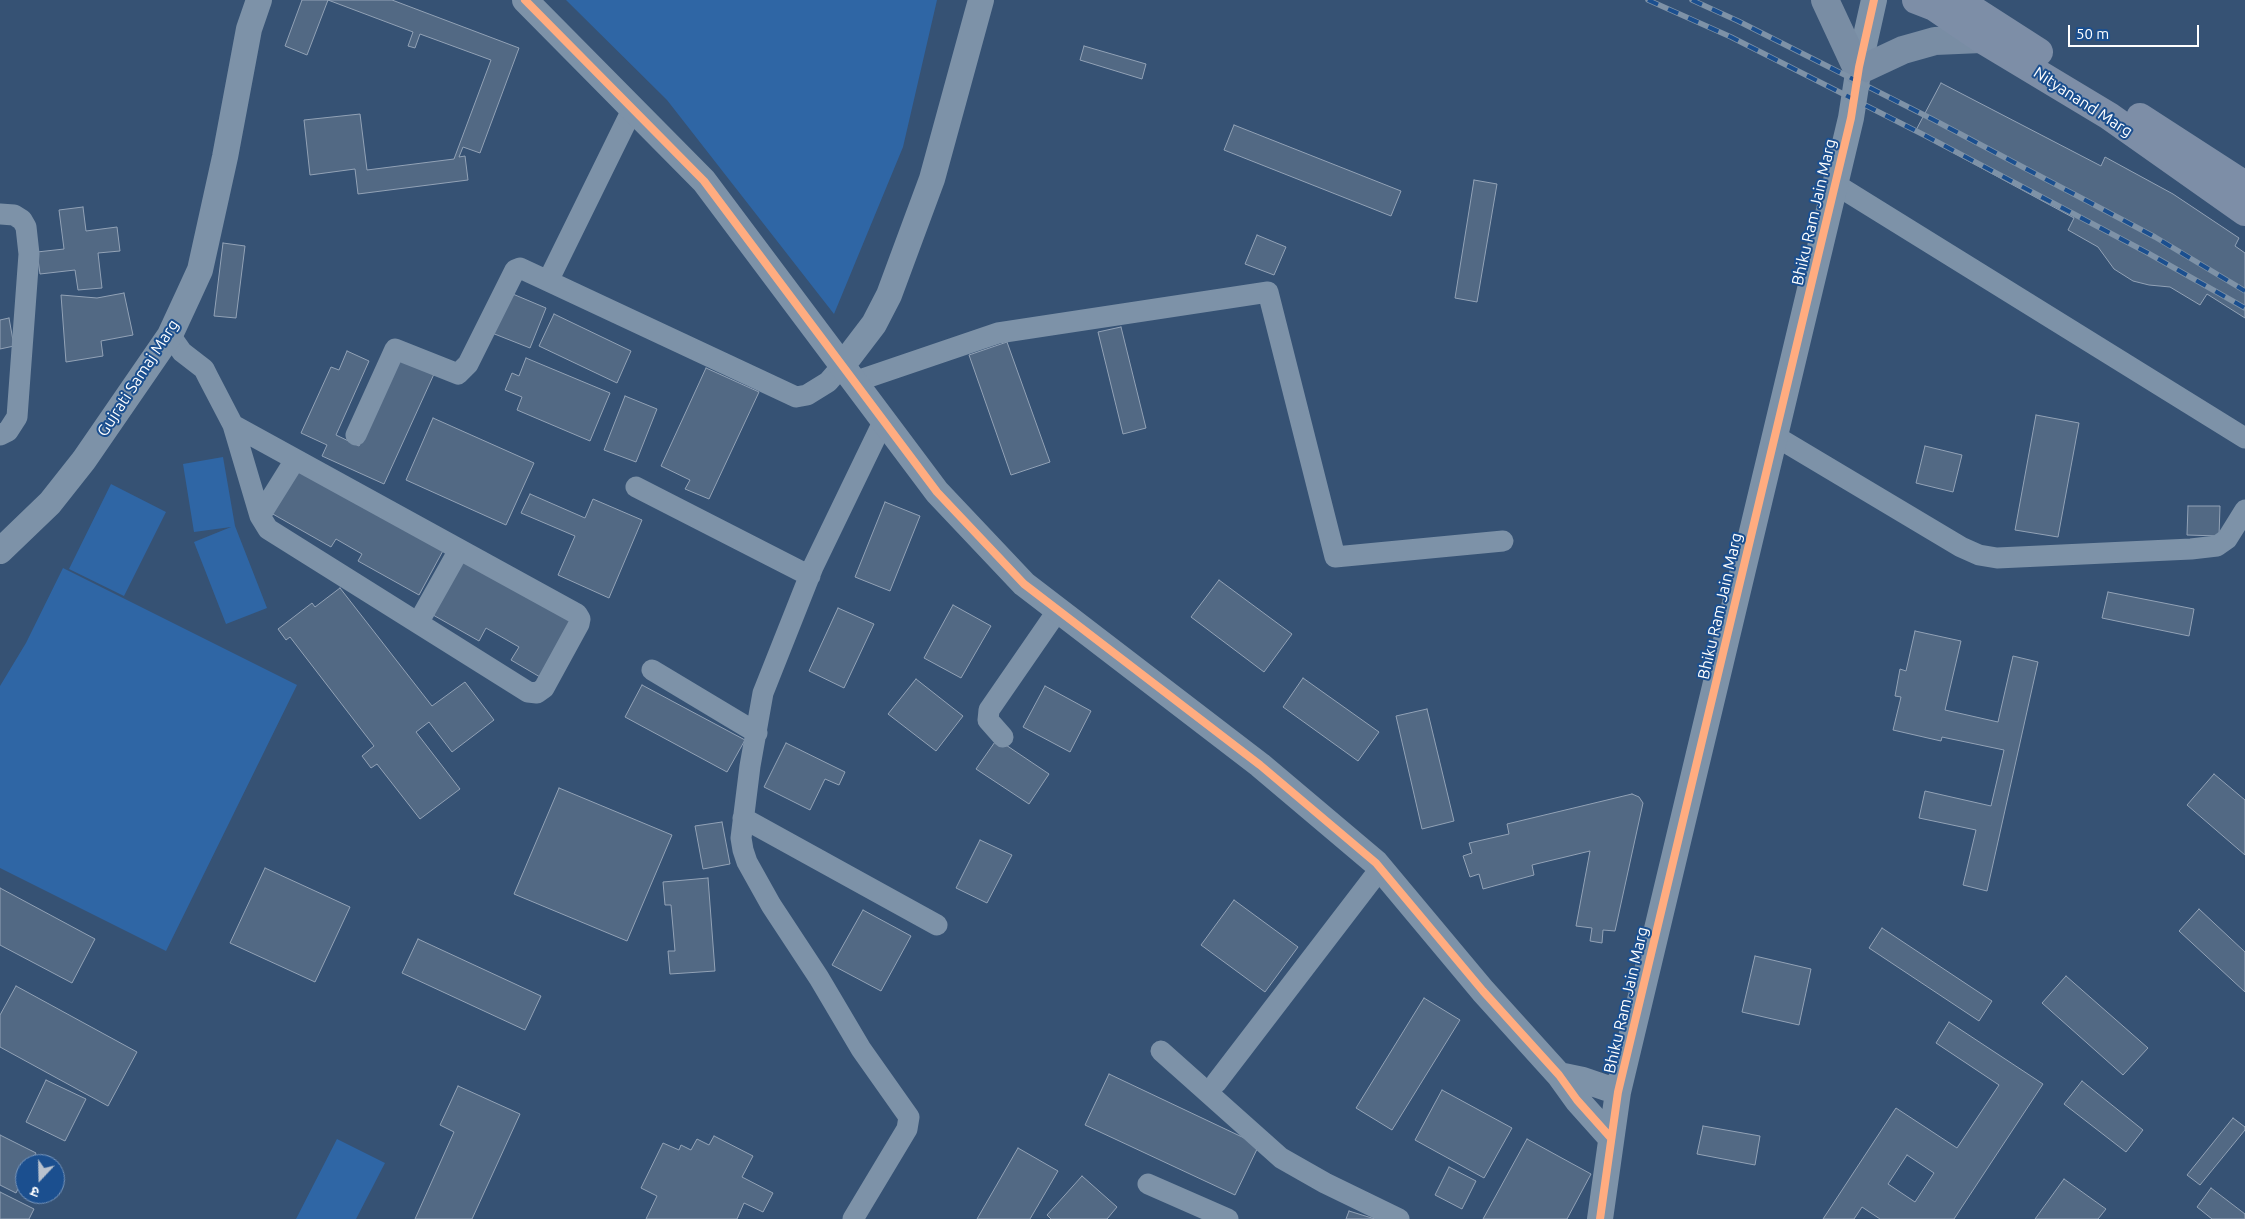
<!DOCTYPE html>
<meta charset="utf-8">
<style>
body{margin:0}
#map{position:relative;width:2245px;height:1219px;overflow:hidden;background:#365274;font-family:Ubuntu,"Noto Sans Devanagari",sans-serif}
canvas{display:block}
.north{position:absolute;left:15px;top:1154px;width:50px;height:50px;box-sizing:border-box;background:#1b4f8f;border:1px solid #7695bc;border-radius:50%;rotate:201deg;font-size:14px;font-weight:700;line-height:20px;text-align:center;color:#fff}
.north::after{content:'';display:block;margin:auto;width:18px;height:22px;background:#b9c2ce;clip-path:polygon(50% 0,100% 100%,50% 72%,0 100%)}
.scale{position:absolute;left:2068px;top:25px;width:131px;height:22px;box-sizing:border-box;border:2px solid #fff;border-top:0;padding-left:6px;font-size:15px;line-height:18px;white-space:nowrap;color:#fff;-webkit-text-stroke:4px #1b4f8f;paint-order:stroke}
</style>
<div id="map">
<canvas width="2245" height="1219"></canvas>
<div class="north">उ</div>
<div class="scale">50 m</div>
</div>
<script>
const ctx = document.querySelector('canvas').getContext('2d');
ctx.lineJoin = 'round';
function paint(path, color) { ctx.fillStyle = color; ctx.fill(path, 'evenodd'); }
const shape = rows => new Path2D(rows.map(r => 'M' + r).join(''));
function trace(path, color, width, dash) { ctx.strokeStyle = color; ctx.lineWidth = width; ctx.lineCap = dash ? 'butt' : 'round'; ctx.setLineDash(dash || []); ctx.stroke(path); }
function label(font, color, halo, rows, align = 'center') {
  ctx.font = font + ' Ubuntu,sans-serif'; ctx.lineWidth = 4; ctx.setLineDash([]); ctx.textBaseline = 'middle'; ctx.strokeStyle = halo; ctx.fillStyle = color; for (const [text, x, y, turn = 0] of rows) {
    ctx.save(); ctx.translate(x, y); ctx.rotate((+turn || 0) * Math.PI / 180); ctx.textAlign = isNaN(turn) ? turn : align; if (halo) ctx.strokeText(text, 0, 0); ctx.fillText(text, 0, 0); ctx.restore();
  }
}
paint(shape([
 [566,0,937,0,903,147,834,314,667,100],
 [223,457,235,526,267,608,226,624,194,542,231,527,194,532,183,464],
 [111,484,166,512,124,596,69,569],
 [63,568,297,685,166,951,0,868,0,686,26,643],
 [337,1139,385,1163,356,1219,296,1219]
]), '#2f66a5');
const building = shape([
 [302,0,328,0,307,55,285,46,302,0],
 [328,0,392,0,519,48,480,153,463,147,459,157,465,156,468,180,358,194,355,169,310,175,304,120,360,114,367,170,454,159,491,60,420,34,415,48,408,46,413,32,328,0],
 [1084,46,1146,64,1142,79,1080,60,1084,46],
 [1941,83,2101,166,2105,157,2173,194,2239,238,2235,246,2245,253,2245,318,2207,294,2200,305,2170,287,2149,285,2133,281,2114,269,2098,247,2068,230,2074,218,1915,132,1941,83],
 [1234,125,1401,191,1391,216,1224,150,1234,125],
 [1474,180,1497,184,1477,302,1455,298,1474,180],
 [83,207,86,231,117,227,120,251,98,253,102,288,78,290,75,270,40,274,37,252,64,249,59,210,83,207],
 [1257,235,1286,247,1274,275,1245,264,1257,235],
 [223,243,245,246,236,318,214,316,223,243],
 [508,292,546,308,530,348,492,333,508,292],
 [124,293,133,335,101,341,103,356,66,362,61,295,97,298,124,293],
 [554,314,631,351,617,383,539,346,554,314],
 [9,318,14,346,0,349,0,320,9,318],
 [1121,327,1146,428,1123,434,1098,332,1121,327],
 [1007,342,1050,462,1011,475,969,355,1007,342],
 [347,351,369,361,336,435,359,446,399,358,434,374,384,484,322,456,327,445,301,433,331,367,339,370,347,351],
 [526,358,610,393,590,441,517,410,522,397,505,390,512,373,519,376,526,358],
 [706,368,759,392,709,499,685,489,690,480,661,466,706,368],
 [625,396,657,409,636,462,604,450,625,396],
 [2036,415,2079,423,2058,537,2015,530,2036,415],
 [433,418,534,463,506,525,406,480,433,418],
 [1925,446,1962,455,1953,492,1916,483,1925,446],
 [298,466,445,547,419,595,358,561,362,554,336,539,331,547,271,513,298,466],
 [530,494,585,518,593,499,642,520,609,598,558,575,575,536,521,513,530,494],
 [885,502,920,516,890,591,855,577,885,502],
 [2188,506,2220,506,2219,536,2187,535,2188,506],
 [458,556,572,622,540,677,511,660,519,647,486,628,479,641,426,611,458,556],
 [1219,580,1292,634,1264,672,1191,617,1219,580],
 [340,588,432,706,465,682,494,720,452,752,429,722,416,732,460,789,420,819,377,764,371,768,362,756,374,746,290,637,286,640,278,629,312,603,315,607,340,588],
 [2108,592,2194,609,2189,636,2102,618,2108,592],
 [953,605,991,626,961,678,924,658,953,605],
 [838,608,874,624,844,688,809,671,838,608],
 [1915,631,1961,641,1945,710,1998,722,2013,656,2038,662,1987,891,1963,885,1976,830,1919,818,1925,791,1991,806,2004,750,1942,737,1941,741,1893,730,1901,697,1895,696,1900,669,1906,671,1915,631],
 [1303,678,1379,732,1358,761,1283,707,1303,678],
 [916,679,963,716,936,751,888,714,916,679],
 [642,685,745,740,727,772,625,717,642,685],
 [1045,686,1091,711,1070,752,1023,727,1045,686],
 [1427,709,1454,821,1422,829,1396,716,1427,709],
 [997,739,1049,774,1029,804,976,769,997,739],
 [786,743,845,772,839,785,825,779,810,810,764,787,786,743],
 [2214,774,2245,800,2245,855,2187,805,2214,774],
 [559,788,672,835,627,941,514,894,559,788],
 [1632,794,1639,797,1643,803,1615,931,1603,930,1602,943,1590,941,1592,928,1576,926,1590,851,1532,865,1534,875,1483,889,1479,874,1470,877,1463,856,1472,853,1469,843,1509,834,1507,824,1632,794],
 [722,822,730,864,703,869,695,826,722,822],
 [980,840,1012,855,987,903,956,888,980,840],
 [265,868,350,907,315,982,230,943,265,868],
 [708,878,715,971,670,974,668,951,675,951,671,905,665,905,663,882,708,878],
 [0,888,95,939,72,983,0,945,0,888],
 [1234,900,1298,947,1265,992,1201,945,1234,900],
 [2199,909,2245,952,2245,992,2179,931,2199,909],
 [863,910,911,936,881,991,832,965,863,910],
 [1882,928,1992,1001,1979,1021,1869,948,1882,928],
 [418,939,541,996,525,1030,402,973,418,939],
 [1755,956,1811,969,1799,1025,1742,1012,1755,956],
 [2066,976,2148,1048,2123,1075,2042,1003,2066,976],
 [16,986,137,1052,108,1106,0,1047,0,1015,16,986],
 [1424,998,1460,1020,1392,1130,1356,1108,1424,998],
 [1949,1022,2043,1084,1954,1219,1880,1219,1862,1207,1854,1219,1823,1219,1896,1108,1957,1148,1999,1085,1936,1043,1949,1022],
 [1907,1155,1934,1173,1915,1202,1888,1184,1907,1155],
 [1109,1074,1259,1145,1235,1195,1085,1125,1109,1074],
 [46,1080,86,1099,65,1141,26,1122,46,1080],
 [2082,1081,2143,1130,2126,1152,2064,1104,2082,1081],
 [458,1086,520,1114,472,1219,415,1219,454,1132,440,1125,458,1086],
 [1442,1090,1512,1128,1484,1178,1415,1140,1442,1090],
 [2233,1118,2245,1127,2245,1130,2200,1185,2187,1175,2233,1118],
 [1703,1126,1760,1136,1755,1165,1697,1154,1703,1126],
 [0,1135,36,1153,30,1164,25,1164,25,1183,22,1181,16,1193,0,1185,0,1135],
 [714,1136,753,1156,742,1177,773,1193,763,1212,744,1203,737,1219,646,1219,657,1196,641,1188,663,1143,679,1150,681,1145,691,1150,697,1139,709,1145,714,1136],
 [1527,1139,1591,1174,1567,1219,1483,1219,1527,1139],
 [1018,1148,1058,1171,1030,1219,977,1219,1018,1148],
 [1449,1167,1476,1181,1462,1209,1435,1195,1449,1167],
 [1082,1176,1117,1207,1107,1219,1051,1219,1047,1215,1082,1176],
 [2064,1179,2106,1209,2098,1219,2035,1219,2064,1179],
 [2211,1188,2245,1214,2245,1219,2212,1219,2197,1207,2211,1188],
 [0,1192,34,1209,29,1219,0,1219,0,1192],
 [1349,1211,1375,1219,1346,1219,1349,1211]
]);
paint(building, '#526984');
trace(building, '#92a2b6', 1);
trace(shape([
 [633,108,548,281,796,397,807,395,828,382,842,366],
 [1835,184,2245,438],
 [0,214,14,215,22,220,26,227,29,254,17,417,8,431,0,435],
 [170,335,182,352,204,369,208,377,233,425,260,516,268,529,528,692,537,693,544,688,579,624,580,619,577,614,233,425],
 [854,382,998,333,1268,292,1335,557,1503,541],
 [356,435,395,349,458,374,468,364,515,270,520,268,548,281],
 [1775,436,1961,547,1979,555,1997,558,2191,549,2217,546,2227,539,2245,510],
 [636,487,810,576],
 [260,516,295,460],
 [418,623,459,550],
 [652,670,757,733],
 [1003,737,988,720,989,710,1058,610],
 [743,818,937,925],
 [1161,1051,1281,1158,1325,1183,1399,1219],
 [1216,1083,1380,869],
 [1148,1184,1228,1219],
 [853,1219,907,1129,909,1117,861,1049,819,978,771,905,747,862,743,850,741,838,750,766,763,693,813,567,884,420]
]), '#7d92a8', 21);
trace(shape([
 [525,0,704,181,937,492,1024,584,1260,765,1376,863,1483,991,1559,1075,1577,1100,1611,1138],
 [842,366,874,324,889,295,932,179,981,0],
 [0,551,50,503,84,460,170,335,189,294,200,270,225,157,249,29,259,0],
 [1559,1075,1583,1080,1618,1092],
 [1600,1219,1618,1092,1851,118,1859,67,1874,0]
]), '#7d92a8', 26);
trace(shape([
 [1825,0,1858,71,1903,50,1935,41,1981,39]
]), '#798da4', 28);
trace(shape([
 [1916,0,1934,7,1981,39,2109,116,2245,212],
 [1958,0,2039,52],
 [2140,117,2245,185]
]), '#7d8ea7', 28);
const rail = shape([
 [1648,0,1731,37,1924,135,2146,252,2245,308],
 [1692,0,1738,21,1932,119,2155,237,2245,291]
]);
trace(rail, '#7e92a7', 5.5);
trace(rail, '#1b4f8f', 4, [11]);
trace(shape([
 [525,0,704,181,937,492,1024,584,1260,765,1376,863,1483,991,1559,1075,1577,1100,1611,1138],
 [1600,1219,1618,1092,1851,118,1859,67,1874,0]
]), '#ffac80', 8);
label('16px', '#fff', '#1b4f8f', [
 ["Nityanand Marg",2083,102,33],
 ["Bhiku Ram Jain Marg",1814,212,-77],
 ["Gujrati Samaj Marg",138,378,-57],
 ["Bhiku Ram Jain Marg",1720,606,-77],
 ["Bhiku Ram Jain Marg",1626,1000,-77]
]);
</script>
